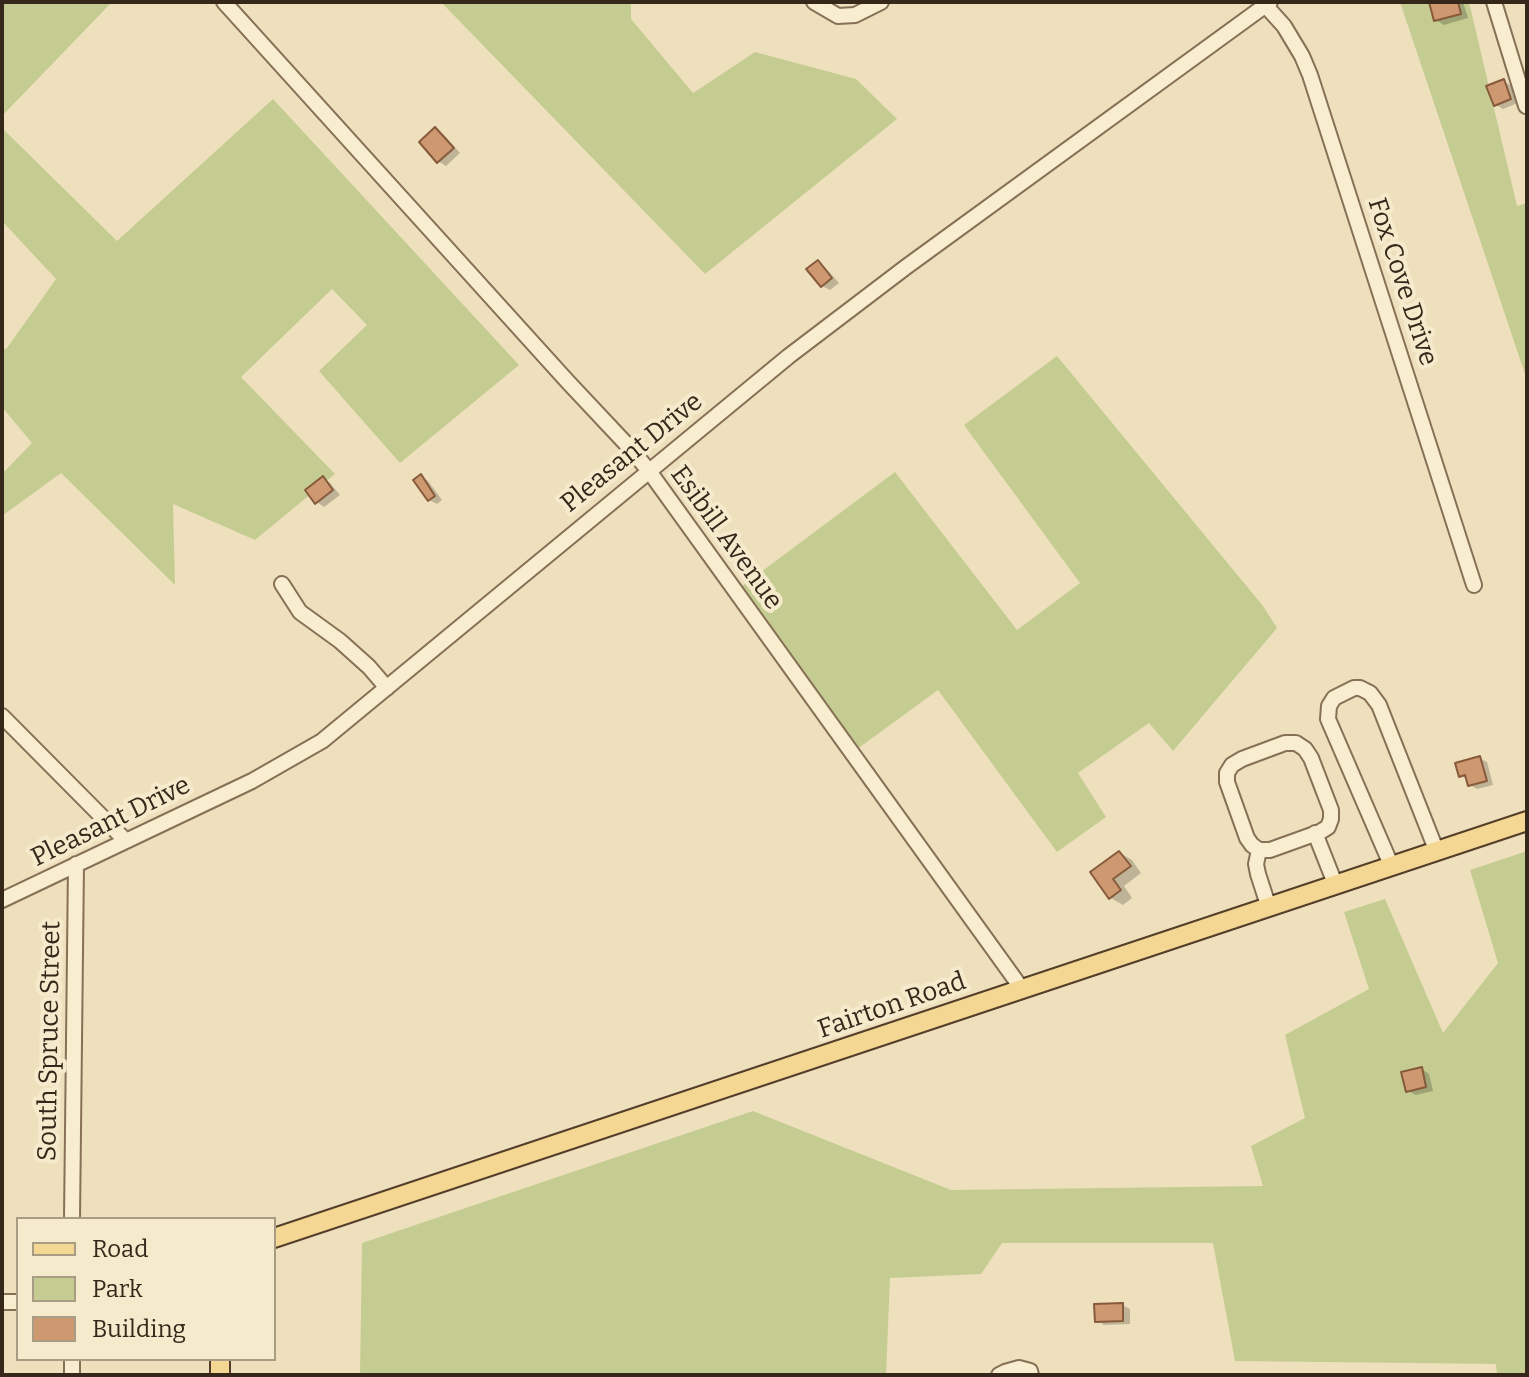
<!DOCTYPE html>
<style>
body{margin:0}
#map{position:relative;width:1529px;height:1377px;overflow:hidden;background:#eee0bd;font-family:Bitter,serif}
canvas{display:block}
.frame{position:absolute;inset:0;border:4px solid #35281b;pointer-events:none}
.legend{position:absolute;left:16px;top:1217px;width:260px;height:144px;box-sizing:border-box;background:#f6eacc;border:2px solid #a99c85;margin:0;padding:10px 14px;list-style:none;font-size:24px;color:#35281b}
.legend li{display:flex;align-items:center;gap:16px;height:40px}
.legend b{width:40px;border:2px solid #a99c85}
</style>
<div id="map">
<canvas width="1529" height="1377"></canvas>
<div class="frame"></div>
<ul class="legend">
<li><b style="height:10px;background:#f4d792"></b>Road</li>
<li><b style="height:22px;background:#c5cc91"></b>Park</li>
<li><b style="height:22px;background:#ce9971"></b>Building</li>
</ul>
</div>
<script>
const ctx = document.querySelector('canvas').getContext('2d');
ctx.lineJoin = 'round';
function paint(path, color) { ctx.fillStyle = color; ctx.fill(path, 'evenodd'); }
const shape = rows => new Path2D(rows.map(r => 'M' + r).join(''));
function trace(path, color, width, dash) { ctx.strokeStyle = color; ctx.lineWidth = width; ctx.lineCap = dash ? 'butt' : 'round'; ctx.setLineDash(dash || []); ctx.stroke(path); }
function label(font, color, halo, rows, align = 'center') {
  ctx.font = font + ' Bitter,serif'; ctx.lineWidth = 8; ctx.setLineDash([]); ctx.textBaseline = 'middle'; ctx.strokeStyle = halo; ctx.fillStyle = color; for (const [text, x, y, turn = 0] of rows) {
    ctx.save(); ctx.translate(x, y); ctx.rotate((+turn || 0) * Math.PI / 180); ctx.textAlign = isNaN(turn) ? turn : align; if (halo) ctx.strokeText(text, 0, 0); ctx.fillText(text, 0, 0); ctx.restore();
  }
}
paint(shape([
 [2,2,112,2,2,116],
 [441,2,631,2,631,19,693,93,755,52,856,79,897,119,705,274],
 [1400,2,1469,2,1517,206,1527,203,1527,380],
 [273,99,519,365,400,463,319,371,367,325,332,289,241,377,335,474,255,540,173,504,175,585,61,473,2,516,2,474,32,443,2,407,2,350,7,348,56,279,2,221,2,128,117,241],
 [1057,356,1263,606,1277,628,1173,751,1149,723,1078,773,1106,817,1057,852,938,690,853,752,734,592,895,472,1017,630,1080,583,964,425],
 [1527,851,1527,1375,1497,1375,1496,1364,1235,1361,1213,1243,1002,1243,981,1274,890,1278,886,1375,360,1375,362,1243,753,1111,951,1190,1263,1186,1251,1146,1305,1118,1285,1035,1369,989,1344,912,1385,899,1443,1033,1498,963,1470,870]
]), '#c5cc91');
paint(shape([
 [1431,2,1463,2,1468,18,1444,25,1436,20],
 [1504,81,1511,86,1518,103,1503,109,1495,104],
 [436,130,443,134,460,153,446,166,438,161],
 [818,262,825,267,839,283,830,290,822,286],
 [421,476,428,481,442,500,437,504,429,500],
 [323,478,330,483,340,495,324,507,317,502],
 [1479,758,1487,762,1493,785,1477,789,1470,785,1468,780,1461,776],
 [1120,853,1132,860,1141,873,1124,886,1132,898,1123,905,1111,898,1092,873],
 [1422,1069,1429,1074,1433,1091,1416,1095,1408,1091],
 [1122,1305,1130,1309,1130,1324,1104,1325,1097,1320]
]), '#0003');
const building = shape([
 [1429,2,1458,2,1461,14,1434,21,1429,2],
 [1504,79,1511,99,1494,106,1486,86,1504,79],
 [435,127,454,148,437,163,419,142,435,127],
 [818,260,832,278,821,287,806,269,818,260],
 [421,474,435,496,428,501,413,480,421,474],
 [323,476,333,490,315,504,305,490,323,476],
 [1480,756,1487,781,1468,786,1465,775,1459,777,1455,763,1480,756],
 [1119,851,1131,866,1113,879,1121,890,1109,899,1090,872,1119,851],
 [1422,1067,1426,1087,1406,1092,1401,1072,1422,1067],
 [1123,1303,1123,1321,1095,1322,1094,1304,1123,1303]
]);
paint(building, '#ce9971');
trace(building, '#865a3b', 2);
const minor = shape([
 [224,2,568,382,630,448,649,471,1022,989],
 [814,2,838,16,855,15,881,2],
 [1494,2,1526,106],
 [1265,5,1284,26,1302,56,1310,75,1474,585],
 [282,584,300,612,340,641,369,667,387,688],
 [2,716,126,841],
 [1285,743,1296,743,1305,749,1311,758,1331,810,1331,819,1328,827,1320,832,1270,850,1259,850,1252,845,1247,838,1227,782,1227,773,1232,765,1242,759,1285,743],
 [1315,833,1336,886],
 [1259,850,1256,864,1258,874,1269,908],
 [1392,867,1328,719,1329,706,1334,698,1354,688,1360,688,1370,693,1379,705,1437,852],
 [2,900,252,781,322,741,789,356,906,267,1270,2],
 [72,1219,76,864],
 [2,1302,18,1302],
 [72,1359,72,1375],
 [999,1375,1005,1372,1019,1368,1030,1371,1031,1375]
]);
const major = shape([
 [274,1238,1527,821],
 [220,1375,220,1359]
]);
trace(minor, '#867056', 18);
trace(major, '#543e2b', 22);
trace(minor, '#f9edd0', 14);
trace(major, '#f4d792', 18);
label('26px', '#35281b', '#f6eacc', [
 ["Fox Cove Drive",1402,282,72],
 ["Pleasant Drive",632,453,-39],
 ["Esibill Avenue",726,538,54],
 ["Pleasant Drive",111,822,-26],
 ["Fairton Road",892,1006,-19],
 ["South Spruce Street",50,1041,-89]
]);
</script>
